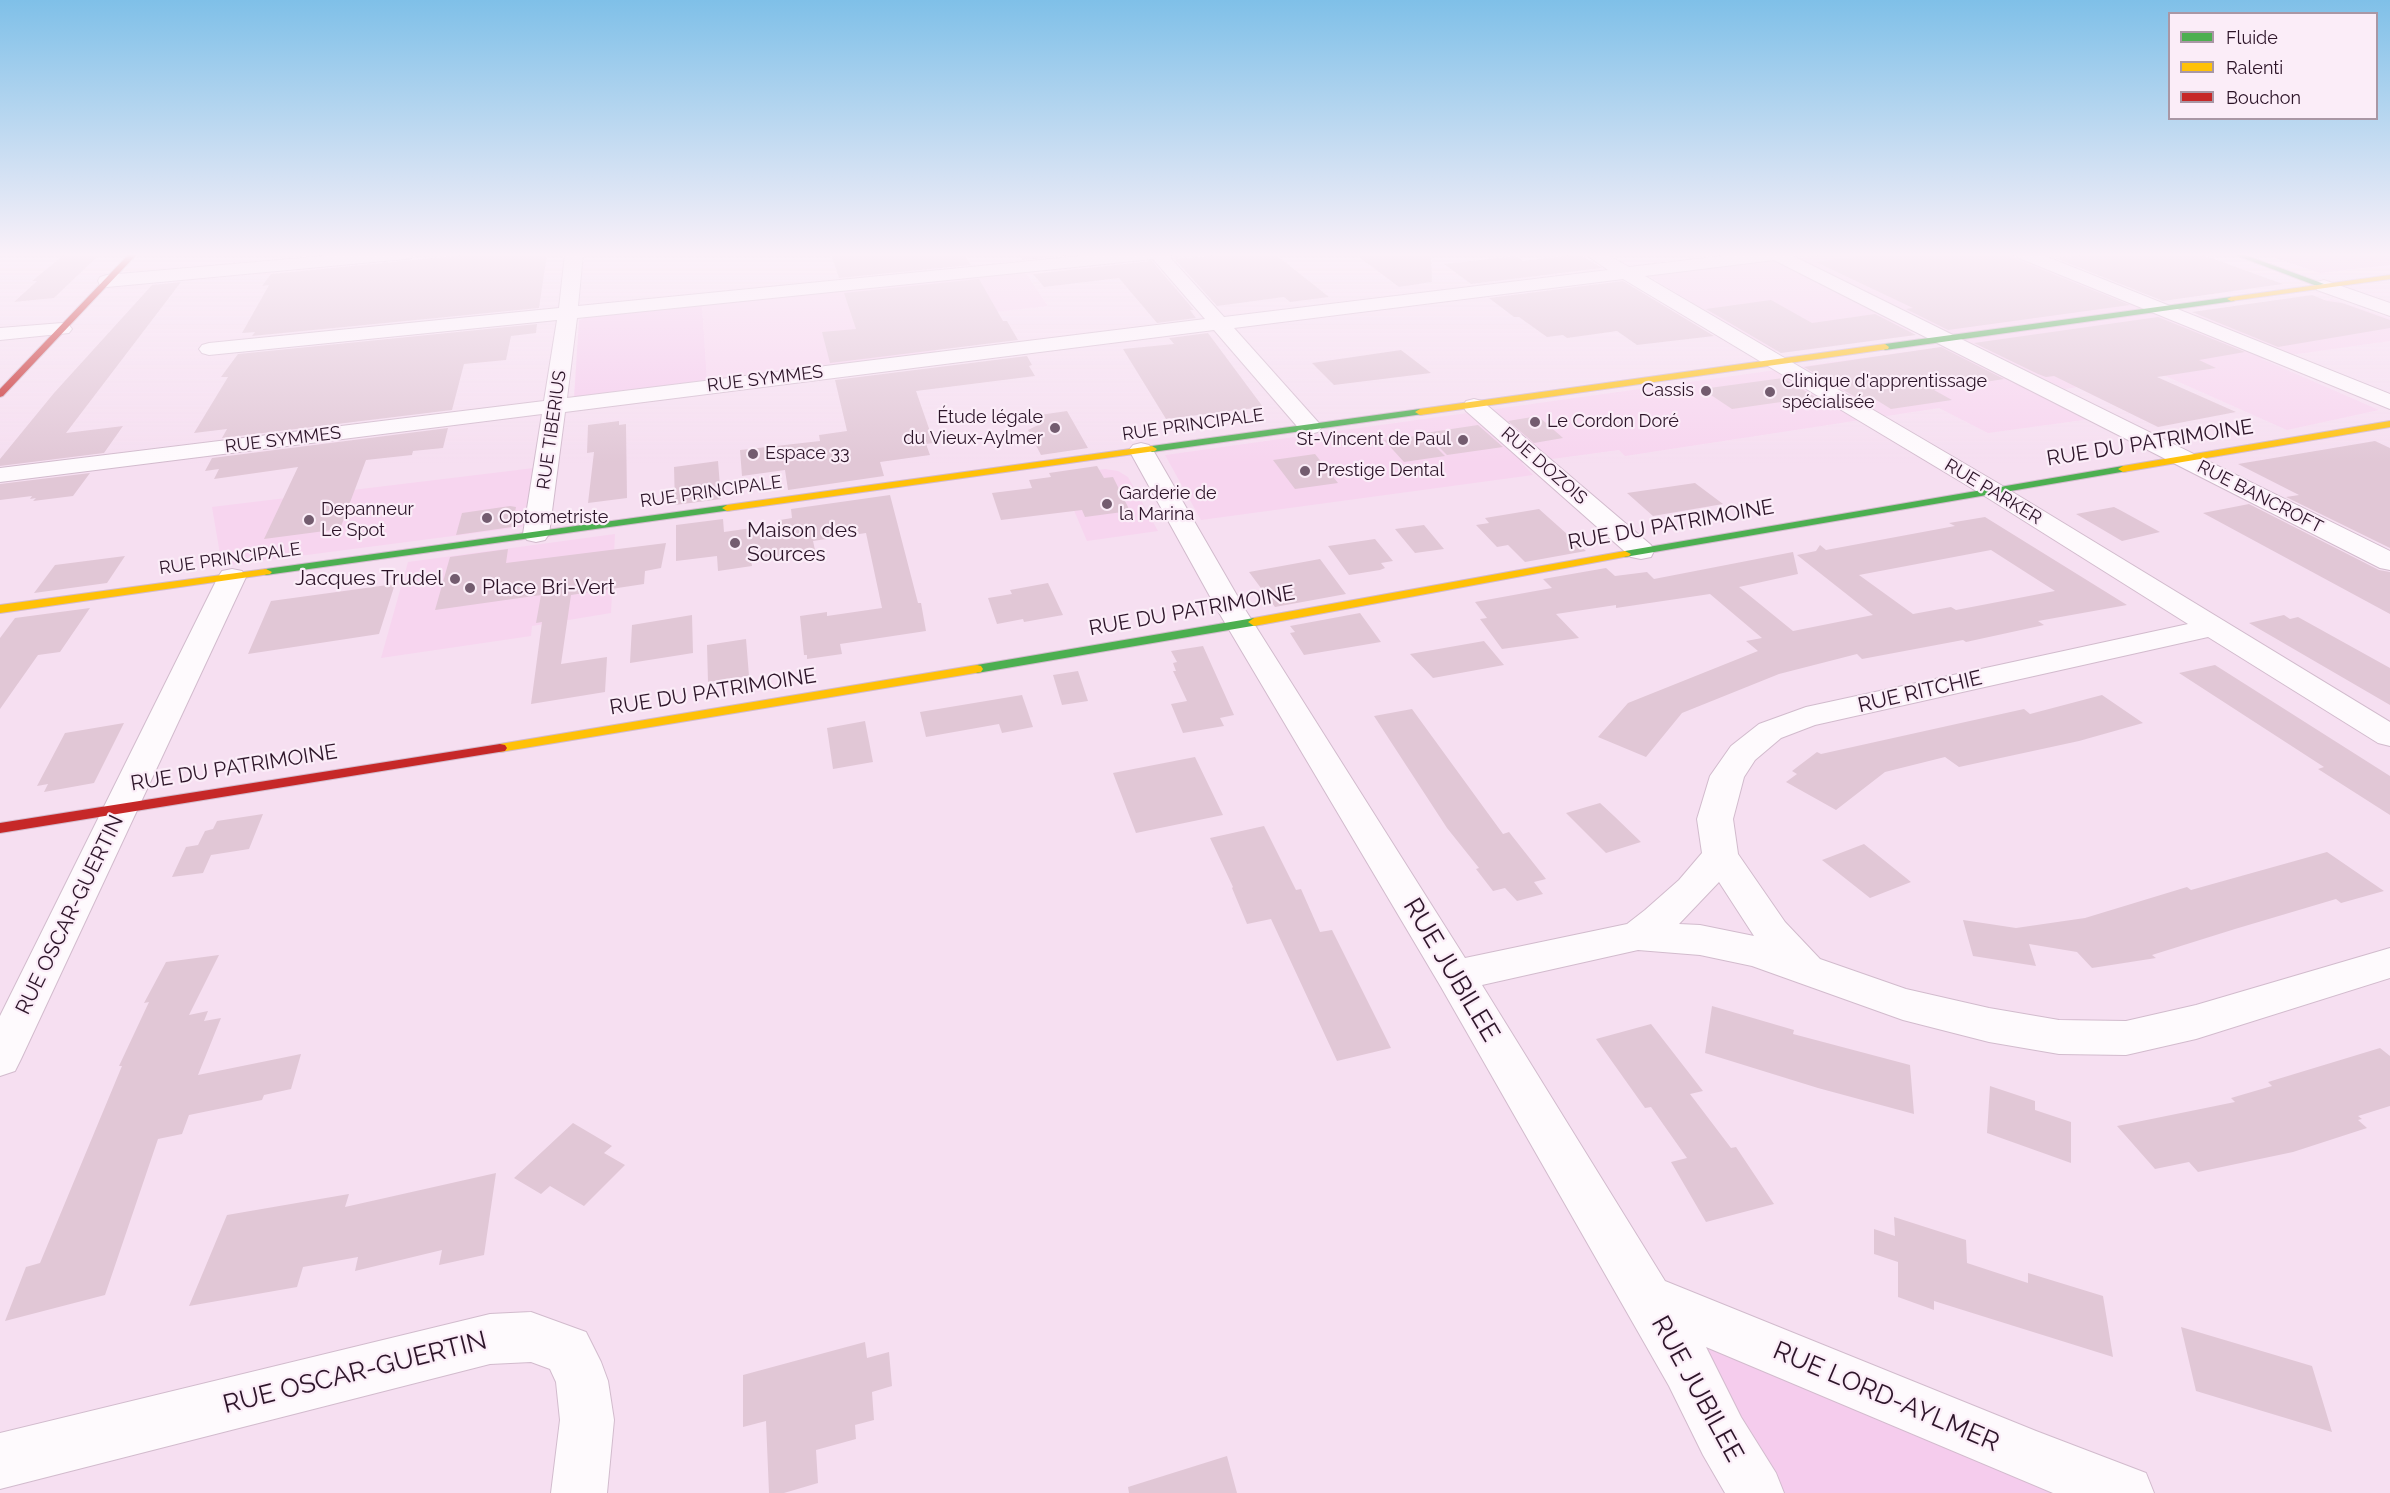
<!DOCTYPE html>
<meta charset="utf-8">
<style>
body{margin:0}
#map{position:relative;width:2390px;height:1493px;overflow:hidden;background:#f6dff1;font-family:Raleway,sans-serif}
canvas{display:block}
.legend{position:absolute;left:2168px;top:12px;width:210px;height:108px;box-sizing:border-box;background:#fbedf8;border:2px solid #a997a5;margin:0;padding:8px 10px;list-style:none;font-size:18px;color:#2d1529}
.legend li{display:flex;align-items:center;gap:12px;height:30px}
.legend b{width:30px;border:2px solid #a997a5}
</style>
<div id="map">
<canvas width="2390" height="1493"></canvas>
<ul class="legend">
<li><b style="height:8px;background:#4caf50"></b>Fluide</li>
<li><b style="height:8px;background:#ffc107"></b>Ralenti</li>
<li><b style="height:8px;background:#c62828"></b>Bouchon</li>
</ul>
</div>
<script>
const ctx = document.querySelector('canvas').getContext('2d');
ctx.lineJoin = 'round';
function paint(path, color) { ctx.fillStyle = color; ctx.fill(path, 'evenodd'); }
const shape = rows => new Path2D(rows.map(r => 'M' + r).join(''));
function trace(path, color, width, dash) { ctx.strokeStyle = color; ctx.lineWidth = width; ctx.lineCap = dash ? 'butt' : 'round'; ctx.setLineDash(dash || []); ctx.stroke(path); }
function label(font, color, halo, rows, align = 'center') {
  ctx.font = font + ' Raleway,sans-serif'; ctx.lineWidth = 4.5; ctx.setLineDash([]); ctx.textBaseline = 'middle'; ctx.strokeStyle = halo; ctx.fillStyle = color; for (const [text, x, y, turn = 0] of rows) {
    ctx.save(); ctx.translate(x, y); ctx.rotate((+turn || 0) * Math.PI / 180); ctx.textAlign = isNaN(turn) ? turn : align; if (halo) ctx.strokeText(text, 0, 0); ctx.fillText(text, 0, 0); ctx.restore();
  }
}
paint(shape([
 [1830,254,2010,254,2168,318,2332,299,2390,318,2390,341,2262,359,2379,410,2287,430,2161,374,2065,389,1940,329,1772,352,1647,275],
 [1025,272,1048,306,923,320,937,352,707,380,702,304],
 [1948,346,2098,418,1988,433,1939,408,1625,456,1619,450,1522,463,1533,475,1201,520,1165,455],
 [534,468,529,519,522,527,222,566,212,507],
 [1105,469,1118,471,1128,477,1158,531,1087,541,1059,475],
 [615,534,611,613,532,626,531,636,381,658,408,562]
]), '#f7d5ef');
paint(shape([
 [2264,254,2381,254,2390,257,2390,265,2320,273],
 [702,304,707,380,574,397,579,320,595,314],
 [1647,1298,2126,1493,1756,1493]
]), '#f5cced');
paint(shape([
 [65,254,100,254,54,298,14,302,37,281,32,281],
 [547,254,539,308,252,336,255,332,242,333,269,285,262,286,271,274,473,254],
 [831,254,964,254,971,265,839,278],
 [1018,254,1080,254,1023,260],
 [1170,254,1178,254,1178,259,1225,254,1275,254,1329,297,1290,302,1284,297,1217,306],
 [1355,254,1431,254,1432,282,1399,287],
 [1579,254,1602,268,1471,284,1444,264,1516,256,1523,261],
 [1876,254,2003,254,2130,305,1948,330,1906,309,1913,308,1816,262],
 [2092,254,2200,254,2283,284,2163,301,2055,258],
 [1152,261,1194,310,1190,310,1196,318,1157,323,1119,278,1044,287,1033,274],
 [979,279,1003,321,1007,321,1018,340,830,363,822,332,856,329,844,293],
 [1623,281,1714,336,1637,345,1617,331,1567,338,1563,335,1547,337,1519,317,1514,317,1489,298],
 [181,282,66,433,123,426,104,453,0,466,0,459,54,393,152,285],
 [2312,295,2327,301,2342,303,2390,320,2390,328,2278,347,2192,312],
 [1771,300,1812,323,1875,314,1916,335,1781,353,1706,309],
 [2158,317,2245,352,2199,360,2216,368,2157,377,2236,412,2158,427,2054,376,2046,377,2038,374,1974,343],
 [537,324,536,333,511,336,506,360,464,364,452,410,222,438,227,429,194,433,228,377,221,377,238,354],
 [1208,333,1263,407,1166,419,1123,349,1174,344,1169,338],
 [1941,347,2004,379,1934,390,1952,400,1891,409,1870,396,1857,398,1804,367],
 [1401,350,1431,373,1334,385,1312,363],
 [1027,356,1032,365,1029,366,1035,376,916,391,934,443,926,444,930,455,880,462,884,476,788,490,785,470,742,476,740,450,820,441,819,435,847,431,835,380],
 [1783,378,1824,402,1803,405,1795,400,1732,409,1702,389],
 [1067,411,1088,448,1041,455,1028,430,1038,425,1033,416],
 [1538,416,1563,438,1534,443,1508,421],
 [619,421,619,425,626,424,627,498,588,503,594,452,587,453,588,425],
 [1478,425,1503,447,1447,455,1425,433],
 [448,428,443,448,413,451,412,455,366,460,340,529,264,539,298,467,214,479,219,469,205,471,212,458],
 [1424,435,1445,456,1404,462,1384,440],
 [2375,441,2390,448,2390,548,2286,497,2299,495,2238,464],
 [1315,454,1338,483,1295,489,1273,460],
 [718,461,721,499,675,505,674,467],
 [1097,466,1104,478,1113,477,1130,511,1085,517,1082,510,1001,520,992,493,1032,488,1029,480,1051,477,1049,473],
 [90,473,73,496,33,501,36,498,30,499,32,496,0,500,0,484],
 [1695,483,1723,504,1653,516,1627,493],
 [890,495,918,603,921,603,926,631,840,644,842,654,807,659,807,655,804,655,800,616,827,612,827,616,882,608,866,533,813,541,815,550,751,560,752,566,718,571,717,556,676,561,676,525,723,519,724,532,780,524,780,520,792,518,791,509],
 [2249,504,2379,570,2390,572,2390,614,2203,513],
 [510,506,516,507,512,527,456,535,462,513],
 [2114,507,2120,510,2160,532,2122,541,2076,514],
 [1539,509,1586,551,1525,562,1508,545,1497,547,1476,525,1489,523,1485,518],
 [1985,517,2127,605,2038,621,2044,625,1966,642,1963,640,1862,659,1857,654,1779,674,1682,713,1646,757,1598,737,1628,703,1758,651,1746,641,1762,638,1710,594,1616,608,1616,605,1556,614,1579,638,1502,649,1480,619,1487,618,1475,602,1552,588,1543,579,1606,568,1615,576,1647,572,1654,579,1793,552,1798,574,1739,587,1793,631,1873,615,1797,555,1816,551,1820,545,1826,550,1955,526,1949,523],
 [1991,550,2055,591,1956,610,1951,607,1913,614,1859,575],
 [1424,525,1444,549,1415,553,1395,529],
 [1375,539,1393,561,1381,563,1385,568,1380,570,1349,575,1328,546],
 [666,543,661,568,645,571,644,584,571,595,561,664,607,657,605,692,531,704,542,622,536,623,541,595,435,610,450,557,508,549,506,563],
 [125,556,107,583,34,593,55,565],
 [1320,559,1346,594,1275,607,1249,572],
 [1048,583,1063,615,1024,622,1023,619,997,624,988,598,1012,594,1010,590],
 [395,584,379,634,248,654,271,601],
 [90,608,60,652,38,655,0,709,0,638,15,618],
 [1360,613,1381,642,1304,655,1290,633,1295,632,1290,626],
 [692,615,693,653,630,663,632,625],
 [2284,615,2290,619,2298,617,2390,668,2390,705,2249,623],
 [746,639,749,676,708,682,707,645],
 [1484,641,1504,665,1433,678,1410,654],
 [1203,646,1234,715,1220,718,1224,726,1183,733,1171,704,1187,701,1173,671,1176,671,1173,663,1177,662,1171,651],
 [2215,665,2390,776,2390,815,2318,769,2324,767,2179,673],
 [1078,671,1088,701,1062,705,1053,675],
 [1022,695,1033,727,1002,733,999,724,926,737,920,712],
 [2102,695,2143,723,2079,741,1959,767,1945,757,1885,772,1836,810,1786,782,1797,774,1792,771,1817,752,1821,754,2024,709,2030,714],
 [1412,709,1503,834,1509,832,1546,879,1534,882,1543,894,1517,901,1505,888,1493,891,1476,869,1479,868,1447,828,1374,716],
 [865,721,873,762,833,769,827,728],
 [124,723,94,783,44,792,48,784,37,786,65,733],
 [1195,757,1223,815,1136,833,1113,773],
 [1600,803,1614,816,1641,842,1606,853,1566,813],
 [263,814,249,849,211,855,203,873,172,877,186,847,198,845,205,831,213,829,217,821],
 [1264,826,1296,890,1301,889,1320,932,1332,930,1391,1048,1337,1061,1271,919,1247,924,1232,888,1233,887,1210,838],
 [1864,844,1911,882,1870,898,1822,860],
 [2327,852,2384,891,2341,903,2336,899,2235,929,2152,955,2156,958,2092,968,2077,952,2029,944,2036,966,1973,956,1963,920,2016,928,2085,918,2187,887,2191,890],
 [219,955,189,1015,208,1011,204,1021,221,1018,198,1075,301,1054,291,1089,264,1095,262,1100,189,1115,182,1134,158,1139,105,1295,5,1321,26,1267,40,1263,122,1066,119,1066,149,1002,144,1003,166,962],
 [1712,1006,1794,1030,1793,1034,1910,1065,1914,1114,1818,1088,1705,1053],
 [1651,1024,1703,1091,1690,1094,1731,1148,1736,1147,1774,1204,1706,1222,1671,1162,1687,1158,1651,1107,1645,1108,1596,1039],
 [2380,1048,2390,1056,2390,1106,2358,1116,2362,1119,2358,1120,2367,1128,2293,1152,2198,1172,2189,1162,2155,1169,2117,1126,2235,1102,2231,1098,2272,1086,2268,1082],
 [1990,1086,2035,1101,2035,1110,2071,1122,2071,1163,1987,1133],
 [573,1123,612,1146,604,1153,625,1165,584,1206,550,1186,541,1194,514,1178],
 [496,1173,484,1255,439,1265,442,1250,355,1271,358,1257,303,1267,297,1287,189,1306,227,1215,349,1194,345,1207],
 [1894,1217,1966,1240,1967,1263,2028,1283,2028,1273,2103,1296,2113,1357,1934,1301,1934,1310,1898,1297,1898,1262,1874,1254,1874,1229,1895,1236],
 [2181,1327,2312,1366,2332,1432,2196,1391],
 [865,1342,867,1358,889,1352,892,1386,872,1392,874,1420,855,1425,856,1439,816,1450,818,1483,784,1493,769,1493,766,1421,743,1427,743,1375],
 [1227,1456,1237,1493,1129,1493,1128,1487]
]), '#e1c7d6');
const street = shape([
 [348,254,414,254,411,258,405,259,107,287,100,285,98,281,100,277,107,275,348,254],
 [565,254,583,254,578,306,1101,254,1167,254,1224,317,1608,270,1585,254,1606,254,1629,267,1739,254,1789,254,2390,551,2390,570,2380,568,1774,260,1645,276,2001,485,2390,722,2390,746,2378,743,2208,637,1815,725,1781,738,1755,760,1744,777,1733,819,1738,854,1785,922,1820,959,1906,989,1989,1008,2059,1020,2126,1021,2196,1005,2390,948,2390,978,2196,1039,2126,1055,2059,1054,1989,1042,1903,1020,1752,966,1700,955,1638,950,1482,985,1665,1281,2036,1431,2146,1473,2154,1493,2053,1493,1706,1347,1741,1417,1776,1473,1784,1493,1725,1493,1703,1455,1669,1386,1441,987,1218,611,1129,450,1133,445,1141,443,1149,445,1153,450,1246,611,1465,958,1627,924,1645,910,1679,880,1702,853,1697,819,1710,776,1731,746,1759,724,1806,707,2188,624,1983,495,1623,279,1234,328,1318,422,1322,427,1318,432,1310,434,1302,432,1214,330,565,412,549,534,545,540,536,542,527,540,523,534,542,414,0,482,0,468,544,401,557,320,209,355,202,353,199,349,202,345,209,343,559,308,565,254],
 [1153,259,1205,319,567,398,577,318,1153,259],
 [1719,882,1754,936,1700,925,1679,924,1719,882],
 [2016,254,2040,254,2390,394,2390,409,2019,258,2016,254],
 [2324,280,2390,303,2390,316,2317,290,2315,286,2317,282,2324,280],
 [62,323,69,325,72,329,69,333,0,340,0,328,62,323],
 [1474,399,1482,401,1651,545,1654,551,1651,557,1641,559,1631,557,1466,411,1463,406,1466,401,1474,399],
 [232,569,242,571,246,577,21,1059,15,1071,0,1076,0,1016,218,577,222,571,232,569],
 [531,1312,586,1332,601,1362,608,1381,614,1420,607,1493,551,1493,560,1420,556,1382,550,1369,531,1362,490,1364,0,1489,0,1433,490,1314,531,1312]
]);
const fast = shape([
 [2233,254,2242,254,2324,284,2317,286,2233,254],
 [2231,297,2235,299,2234,301,1885,350,1881,347,1885,344,2231,297],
 [1420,409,1423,410,1423,414,1152,452,1147,449,1152,446,1420,409],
 [2123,466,2128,469,2127,471,1625,557,1619,554,1625,551,2123,466],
 [727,505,731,506,731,510,266,575,260,572,266,569,727,505],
 [1254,618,1260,622,1258,625,977,673,971,669,977,665,1254,618]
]);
const slow = shape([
 [2390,275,2390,279,2231,301,2227,299,2231,297,2390,275],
 [1885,344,1889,347,1888,349,1420,415,1415,412,1420,409,1885,344],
 [2390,421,2390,427,2123,472,2118,469,2123,466,2390,421],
 [1152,446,1157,449,1155,451,727,511,722,508,727,505,1152,446],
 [1625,551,1631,554,1629,556,1254,626,1248,622,1254,618,1625,551],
 [266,569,272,572,270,574,0,613,0,605,266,569],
 [977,665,981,666,983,669,981,672,500,752,493,748,500,744,977,665]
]);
const jam = shape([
 [129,254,137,254,3,396,0,397,0,389,129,254],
 [500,744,505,745,507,748,505,751,0,833,0,823,500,744]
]);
trace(street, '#d2bbcd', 2);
trace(fast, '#d2bbcd', 2);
trace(slow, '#d2bbcd', 2);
trace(jam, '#d2bbcd', 2);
paint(street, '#fefafd');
paint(fast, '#4caf50');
paint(slow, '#ffc107');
paint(jam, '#c62828');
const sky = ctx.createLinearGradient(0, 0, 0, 463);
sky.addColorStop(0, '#7fc0e8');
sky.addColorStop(0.55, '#fbf1f9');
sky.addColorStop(1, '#fbf1f900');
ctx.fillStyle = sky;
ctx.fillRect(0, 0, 2390, 463);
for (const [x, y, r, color] of [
 [1706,391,6,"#735c6f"],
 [1770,392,6,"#735c6f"],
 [1535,422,6,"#735c6f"],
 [1055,428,6,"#735c6f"],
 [1463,440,6,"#735c6f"],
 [753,454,6,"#735c6f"],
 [1305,471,6,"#735c6f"],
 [1107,504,6,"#735c6f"],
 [487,518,6,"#735c6f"],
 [309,520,6,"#735c6f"],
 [735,543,6,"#735c6f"],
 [455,579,6,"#735c6f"],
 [470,588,6,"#735c6f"]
]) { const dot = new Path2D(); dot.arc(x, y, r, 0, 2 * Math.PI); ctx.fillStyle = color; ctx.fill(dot); trace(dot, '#fbedf8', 2); }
label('18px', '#2d1529', '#fbedf8', [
 ["RUE SYMMES",765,379,-7],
 ["RUE PRINCIPALE",1193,425,-8],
 ["RUE TIBERIUS",552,430,-82],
 ["RUE SYMMES",283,440,-7],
 ["RUE DOZOIS",1544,466,41],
 ["RUE PRINCIPALE",711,492,-8],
 ["RUE PARKER",1993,492,31],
 ["RUE BANCROFT",2260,497,27],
 ["RUE PRINCIPALE",230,559,-8]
]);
label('18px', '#2d1529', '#fbedf8', [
 ["Clinique d'apprentissage",1782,382],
 ["spécialisée",1782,403],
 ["Cassis",1694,391,"right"],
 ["Étude légale",1043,418,"right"],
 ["du Vieux-Aylmer",1043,439,"right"],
 ["Le Cordon Doré",1547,422],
 ["St-Vincent de Paul",1451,440,"right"],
 ["Espace 33",765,454],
 ["Prestige Dental",1317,471],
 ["Garderie de",1119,494],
 ["la Marina",1119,515],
 ["Depanneur",321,510],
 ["Le Spot",321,531],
 ["Optometriste",499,518]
], 'left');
label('21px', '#2d1529', '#fbedf8', [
 ["RUE DU PATRIMOINE",2150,443,-9],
 ["RUE DU PATRIMOINE",1671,525,-10],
 ["RUE DU PATRIMOINE",1192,611,-10],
 ["RUE DU PATRIMOINE",713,692,-9],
 ["RUE RITCHIE",1920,692,-13],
 ["RUE DU PATRIMOINE",234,768,-9],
 ["RUE OSCAR-GUERTIN",70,915,-64]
]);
label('21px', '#2d1529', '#fbedf8', [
 ["Maison des",747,531],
 ["Sources",747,555],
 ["Jacques Trudel",443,579,"right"],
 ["Place Bri-Vert",482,588]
], 'left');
label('26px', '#2d1529', '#fbedf8', [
 ["RUE JUBILEE",1451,970,59],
 ["RUE OSCAR-GUERTIN",355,1373,-14],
 ["RUE JUBILEE",1697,1389,61],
 ["RUE LORD-AYLMER",1886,1397,23]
]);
</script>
